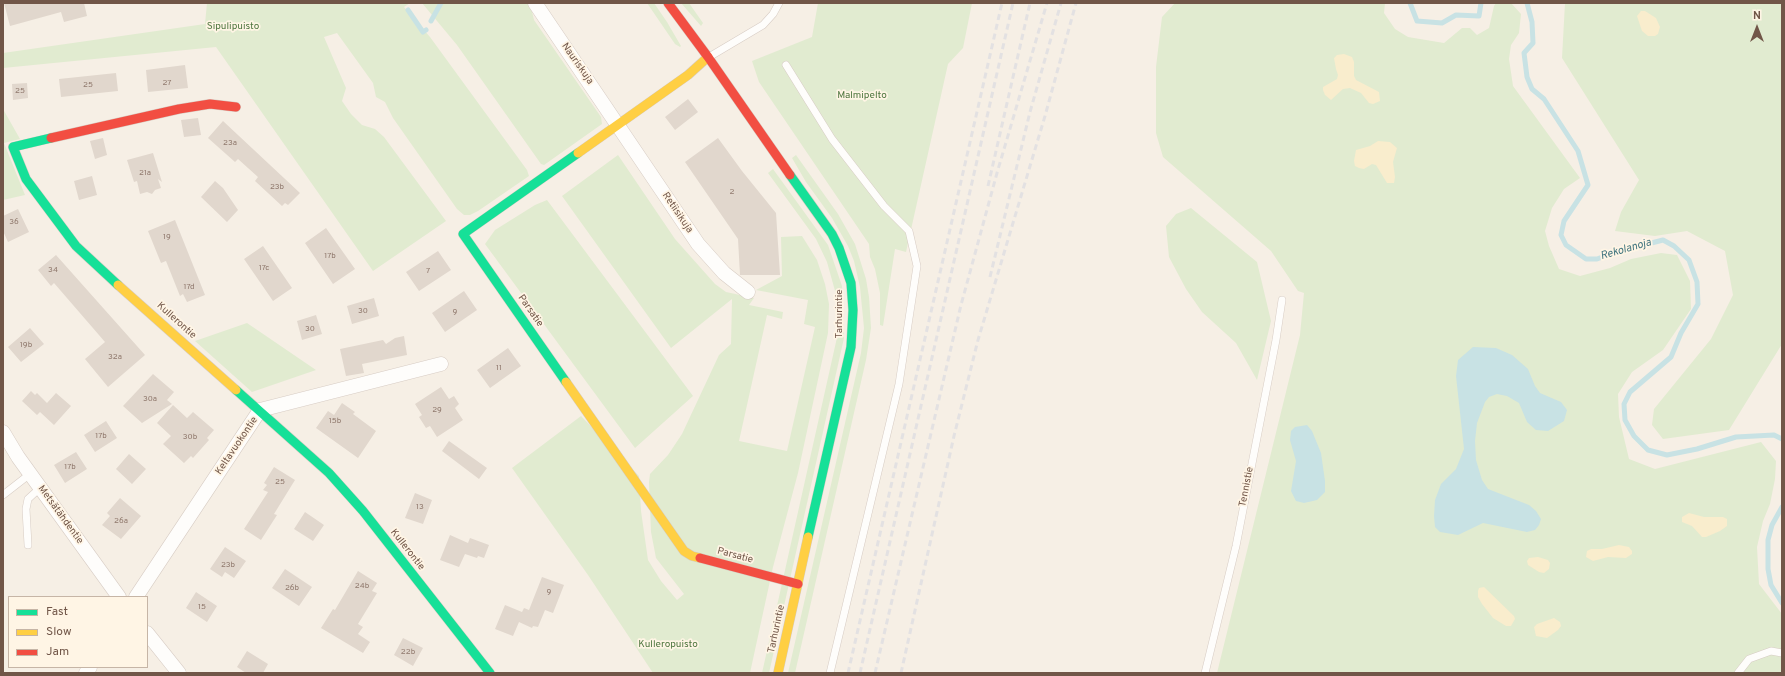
<!DOCTYPE html>
<meta charset="utf-8">
<style>
body{margin:0}
#map{position:relative;width:1785px;height:676px;overflow:hidden;background:#f6efe5;font-family:Overpass,sans-serif}
canvas{display:block}
.frame{position:absolute;inset:0;border:4px solid #715648;pointer-events:none}
.legend{position:absolute;left:8px;top:596px;width:140px;height:72px;box-sizing:border-box;background:#fff5e5;border:1px solid #c6b5a6;margin:0;padding:5px 7px;list-style:none;font-size:12px;color:#715648}
.legend li{display:flex;align-items:center;gap:8px;height:20px}
.legend b{width:20px;border:1px solid #c6b5a6}
.north{position:absolute;left:1737px;top:8px;width:40px;height:40px;-webkit-text-stroke:3px #fff5e5;paint-order:stroke;rotate:0deg;font-size:11px;font-weight:700;line-height:16px;text-align:center;color:#715648}
.north::after{content:'';display:block;margin:auto;width:14px;height:18px;background:#715648;clip-path:polygon(50% 0,100% 100%,50% 72%,0 100%)}
</style>
<div id="map">
<canvas width="1785" height="676"></canvas>
<div class="frame"></div>
<ul class="legend">
<li><b style="height:5px;background:#16e098"></b>Fast</li>
<li><b style="height:5px;background:#ffcf43"></b>Slow</li>
<li><b style="height:5px;background:#f24e42"></b>Jam</li>
</ul>
<div class="north">N</div>
</div>
<script>
const ctx = document.querySelector('canvas').getContext('2d');
ctx.lineJoin = 'round';
function paint(path, color) { ctx.fillStyle = color; ctx.fill(path, 'evenodd'); }
const shape = rows => new Path2D(rows.map(r => 'M' + r).join(''));
function trace(path, color, width, dash) { ctx.strokeStyle = color; ctx.lineWidth = width; ctx.lineCap = dash ? 'butt' : 'round'; ctx.setLineDash(dash || []); ctx.stroke(path); }
function label(font, color, halo, rows, align = 'center') {
  ctx.font = font + ' Overpass,sans-serif'; ctx.lineWidth = 3.5; ctx.setLineDash([]); ctx.textBaseline = 'middle'; ctx.strokeStyle = halo; ctx.fillStyle = color; for (const [text, x, y, turn = 0] of rows) {
    ctx.save(); ctx.translate(x, y); ctx.rotate((+turn || 0) * Math.PI / 180); ctx.textAlign = isNaN(turn) ? turn : align; if (halo) ctx.strokeText(text, 0, 0); ctx.fillText(text, 0, 0); ctx.restore();
  }
}
paint(shape([
 [207,3,410,3,404,7,430,37,527,170,529,176,478,211,470,215,464,215,457,209,393,118,385,102,376,97,373,83,337,33,324,37,346,88,342,101,351,114,362,125,375,129,384,137,446,221,373,271,216,47,3,68,3,53,205,24],
 [422,3,530,3,534,20,601,117,602,124,544,165,541,164,457,45],
 [647,3,654,3,667,22,681,46,680,47,675,44],
 [681,3,689,3,703,23,701,26],
 [818,3,972,3,963,48,948,64,906,252,895,249,883,326,880,325,880,293,875,269,870,257,869,244,759,82,752,61,812,37],
 [1175,3,1385,3,1384,13,1395,29,1408,37,1444,43,1462,28,1470,28,1477,35,1489,28,1494,6,1496,3,1511,3,1521,14,1519,33,1511,45,1509,59,1513,86,1580,178,1564,189,1552,208,1545,231,1549,246,1559,269,1580,276,1610,268,1631,259,1661,253,1677,255,1690,281,1691,309,1663,350,1632,372,1618,394,1619,417,1629,459,1655,469,1761,442,1776,461,1775,479,1770,504,1763,521,1757,547,1759,584,1782,614,1782,673,1217,673,1300,335,1304,293,1298,291,1271,251,1163,157,1156,133,1156,67,1162,17],
 [1565,3,1782,3,1782,344,1729,430,1663,439,1652,425,1654,409,1711,339,1733,295,1725,251,1687,231,1655,236,1615,231,1621,212,1639,180,1562,58],
 [3,109,20,139,4,143,25,195,3,200],
 [618,155,675,239,715,284,726,292,754,298,749,305,783,312,782,319,767,315,739,441,787,451,815,327,804,324,808,300,756,290,782,276,781,237,802,236,817,260,825,284,829,304,828,333,798,473,773,567,750,673,653,673,588,575,512,468,581,416,639,476,641,511,648,560,661,581,677,600,684,594,656,558,651,532,649,482,650,474,668,455,682,434,719,355,731,344,732,299,671,348,562,196],
 [796,155,838,214,855,244,866,279,869,297,871,328,866,360,795,673,788,673,861,353,864,328,860,287,854,261,848,246,832,218,806,182,792,158],
 [773,169,828,245,842,286,844,338,769,673,762,673,838,333,837,298,827,262,816,239,768,173],
 [547,200,693,396,635,448,485,244,495,230,535,205],
 [1191,208,1257,262,1271,321,1257,380,1236,343,1202,312,1186,289,1169,257,1166,226,1176,214],
 [247,323,316,370,252,392,195,341]
]), '#e1ebd0');
paint(shape([
 [1641,11,1645,11,1656,18,1660,27,1658,34,1655,36,1648,36,1642,31,1637,16],
 [1344,54,1352,57,1354,62,1354,76,1356,80,1379,92,1380,101,1373,104,1369,103,1361,93,1350,88,1343,89,1331,100,1325,95,1323,90,1323,87,1337,79,1338,75,1336,69,1334,58,1337,55],
 [1378,141,1390,142,1397,148,1393,162,1395,177,1394,183,1387,183,1376,165,1372,164,1364,169,1359,168,1355,166,1354,161,1356,150,1370,146],
 [1689,513,1704,517,1723,517,1727,519,1727,526,1720,531,1706,537,1702,537,1692,526,1682,522,1682,517],
 [1619,545,1629,547,1632,551,1632,554,1626,558,1608,557,1593,561,1586,557,1587,551,1591,549,1602,549],
 [1538,557,1548,560,1550,563,1549,569,1544,573,1539,572,1528,565,1527,561,1529,558],
 [1484,587,1514,616,1515,619,1511,626,1506,626,1493,618,1482,604,1478,597,1478,591,1479,588],
 [1554,618,1560,622,1561,626,1558,630,1547,638,1536,636,1534,627,1537,624]
]), '#f9edcd');
paint(shape([
 [1473,347,1496,348,1512,355,1528,369,1535,386,1540,393,1561,402,1567,410,1564,421,1548,431,1536,430,1527,422,1519,403,1507,396,1497,394,1489,397,1485,402,1477,423,1475,441,1476,460,1482,480,1488,489,1529,505,1536,511,1541,519,1539,525,1535,530,1527,532,1483,523,1458,535,1440,532,1435,527,1434,516,1435,500,1441,484,1456,469,1464,449,1456,376,1458,360],
 [1307,425,1312,431,1321,453,1325,481,1325,492,1317,500,1304,503,1296,501,1291,491,1296,461,1290,440,1291,431,1295,427]
]), '#c8e2e4');
trace(shape([
 [1410,3,1417,21,1442,23,1456,15,1479,16,1481,3],
 [1527,3,1532,22,1533,43,1524,53,1527,77,1532,89,1544,99,1578,151,1588,185,1564,221,1561,235,1566,245,1586,259,1597,259,1613,253,1663,240,1674,246,1689,260,1697,282,1698,304,1681,333,1671,357,1630,392,1624,404,1625,420,1634,436,1648,450,1667,455,1697,449,1736,437,1774,435,1782,439],
 [408,10,423,32,426,30],
 [431,21,441,3],
 [1782,507,1772,525,1768,540,1768,569,1771,585,1782,603]
]), '#c8e2e4', 5);
paint(shape([
 [4,3,84,3,87,16,64,22,61,12,10,26],
 [185,65,188,88,148,92,146,70],
 [116,73,118,91,61,97,59,79],
 [27,83,28,98,13,100,12,84],
 [688,99,698,112,675,130,665,117],
 [198,118,201,135,184,137,181,120],
 [223,121,300,193,288,205,285,203,282,206,255,181,258,177,238,159,235,162,208,138],
 [103,138,107,155,95,159,90,141],
 [718,138,742,171,776,213,780,275,740,275,738,239,685,162],
 [153,153,162,182,158,179,161,188,155,190,152,194,147,192,140,194,137,181,134,182,127,160],
 [92,176,97,195,79,200,74,181],
 [215,181,223,188,238,210,227,222,201,197],
 [18,209,29,232,8,242,3,231,3,216],
 [175,220,205,295,187,302,183,294,180,296,166,261,161,263,148,231],
 [326,228,355,269,333,284,305,243],
 [263,246,292,288,273,301,244,259],
 [438,251,451,270,419,291,406,272],
 [56,255,145,355,108,387,85,359,105,342,54,283,51,286,38,270],
 [464,291,477,310,445,332,432,313],
 [374,298,379,316,352,324,347,306],
 [316,315,322,334,302,340,297,321],
 [30,328,44,344,21,362,8,347],
 [404,336,407,355,362,364,364,373,346,376,340,349,383,340,386,344,395,338],
 [508,348,521,366,490,388,477,370],
 [153,374,174,392,167,400,172,404,142,423,123,406],
 [441,387,449,399,454,396,459,404,455,408,463,420,437,437,430,426,426,428,419,417,422,415,415,404],
 [31,391,35,395,37,393,47,403,56,393,71,406,54,425,40,412,37,415,22,401],
 [342,403,355,412,353,414,376,431,358,458,316,428,328,411,334,415],
 [173,405,187,418,193,412,214,430,207,438,209,440,193,458,191,456,184,463,163,444,171,436,157,423],
 [106,421,117,438,95,452,84,435],
 [449,441,487,468,479,479,442,451],
 [76,452,87,469,65,483,54,465],
 [129,454,146,469,132,484,116,469],
 [274,467,295,480,274,514,277,515,261,540,244,529,268,492,263,490,267,485,264,483],
 [415,493,432,500,423,524,405,518],
 [120,498,141,516,121,539,102,525,110,516,107,513],
 [305,512,324,525,313,541,294,529],
 [450,535,468,543,470,538,489,545,484,558,478,556,477,558,465,554,459,567,440,560],
 [225,547,246,561,234,578,225,572,222,577,210,569],
 [285,569,312,587,299,606,272,588],
 [358,571,377,583,372,591,377,593,358,624,363,627,358,634,370,642,363,653,321,628,333,609,335,610],
 [542,577,564,585,553,613,545,610,538,627,533,626,532,628,519,622,513,636,495,629,505,605,522,612,524,608,529,610],
 [196,592,217,606,207,622,186,608],
 [403,638,423,648,413,666,394,655],
 [247,651,268,664,263,673,246,673,237,667]
]), '#e1d7cd');
const lane = shape([
 [709,57,763,25,773,14,779,3],
 [786,65,832,139,884,206,909,231,917,266,899,384,830,673],
 [3,495,30,474],
 [28,545,26,509,28,499,40,488],
 [1205,673,1236,546,1276,340,1282,300],
 [1738,673,1749,659,1771,651,1782,653]
]);
const street = shape([
 [535,3,698,244,724,273,748,292],
 [3,432,18,457,119,597],
 [136,597,260,410,441,364],
 [147,633,179,673],
 [86,673,90,667]
]);
const fast = shape([
 [51,138,13,147,26,179,76,246,118,285],
 [790,175,832,234,839,248,851,283,853,310,851,347,808,537],
 [566,382,463,234,578,153],
 [236,390,329,473,363,511,490,673]
]);
const slow = shape([
 [578,153,688,75,708,57],
 [118,285,236,390],
 [566,382,684,551,692,556,700,558],
 [778,673,808,537]
]);
const jam = shape([
 [668,3,708,57,790,175],
 [51,138,179,109,210,104,236,107],
 [700,558,798,584]
]);
trace(lane, '#d7ccc4', 8);
trace(street, '#d7ccc4', 15);
trace(fast, '#d6cbc2', 10);
trace(slow, '#d6cbc2', 10);
trace(jam, '#d6cbc2', 10);
trace(lane, '#fefdfb', 7);
trace(street, '#fefdfb', 14);
trace(fast, '#16e098', 9);
trace(slow, '#ffcf43', 9);
trace(jam, '#f24e42', 9);
trace(shape([
 [988,186,1030,3],
 [990,277,1030,112,1061,3],
 [848,673,1002,3],
 [860,673,1013,3],
 [875,673,961,305,997,173,1047,3],
 [901,673,954,436,978,340,1045,116,1076,3]
]), '#e3e1e2', 3, [6, 4]);
label('8px', '#8f786c', null, [
 ["27",167,83],
 ["25",88,85],
 ["25",20,91],
 ["23a",230,143],
 ["21a",145,173],
 ["23b",277,187],
 ["2",732,192],
 ["36",14,222],
 ["19",167,237],
 ["17b",330,256],
 ["17c",264,268],
 ["34",53,270],
 ["7",428,271],
 ["17d",189,287],
 ["30",363,311],
 ["9",455,312],
 ["30",310,329],
 ["19b",26,345],
 ["32a",115,357],
 ["11",499,368],
 ["30a",150,399],
 ["29",437,410],
 ["15b",335,421],
 ["17b",101,436],
 ["30b",190,437],
 ["17b",70,467],
 ["25",280,482],
 ["13",420,507],
 ["26a",121,521],
 ["23b",228,565],
 ["24b",362,586],
 ["26b",292,588],
 ["9",549,592],
 ["15",202,607],
 ["22b",408,652]
]);
label('10px', '#507740', '#fff5e5', [
 ["Sipulipuisto",233,27],
 ["Malmipelto",862,96],
 ["Kulleropuisto",668,645]
]);
label('10px', '#715648', '#fff5e5', [
 ["Nauriskuja",577,64,55],
 ["Retiisikuja",677,213,56],
 ["Parsatie",530,311,55],
 ["Tarhurintie",840,314,-90],
 ["Kullerontie",176,321,42],
 ["Keltavuokontie",237,446,-56],
 ["Tennistie",1247,487,-79],
 ["Metsätähdentie",60,515,54],
 ["Kullerontie",407,550,52],
 ["Parsatie",735,556,15],
 ["Tarhurintie",777,629,-78]
]);
label('italic 11px', '#3f737e', '#fff5e5', [
 ["Rekolanoja",1626,250,-16]
]);
</script>
